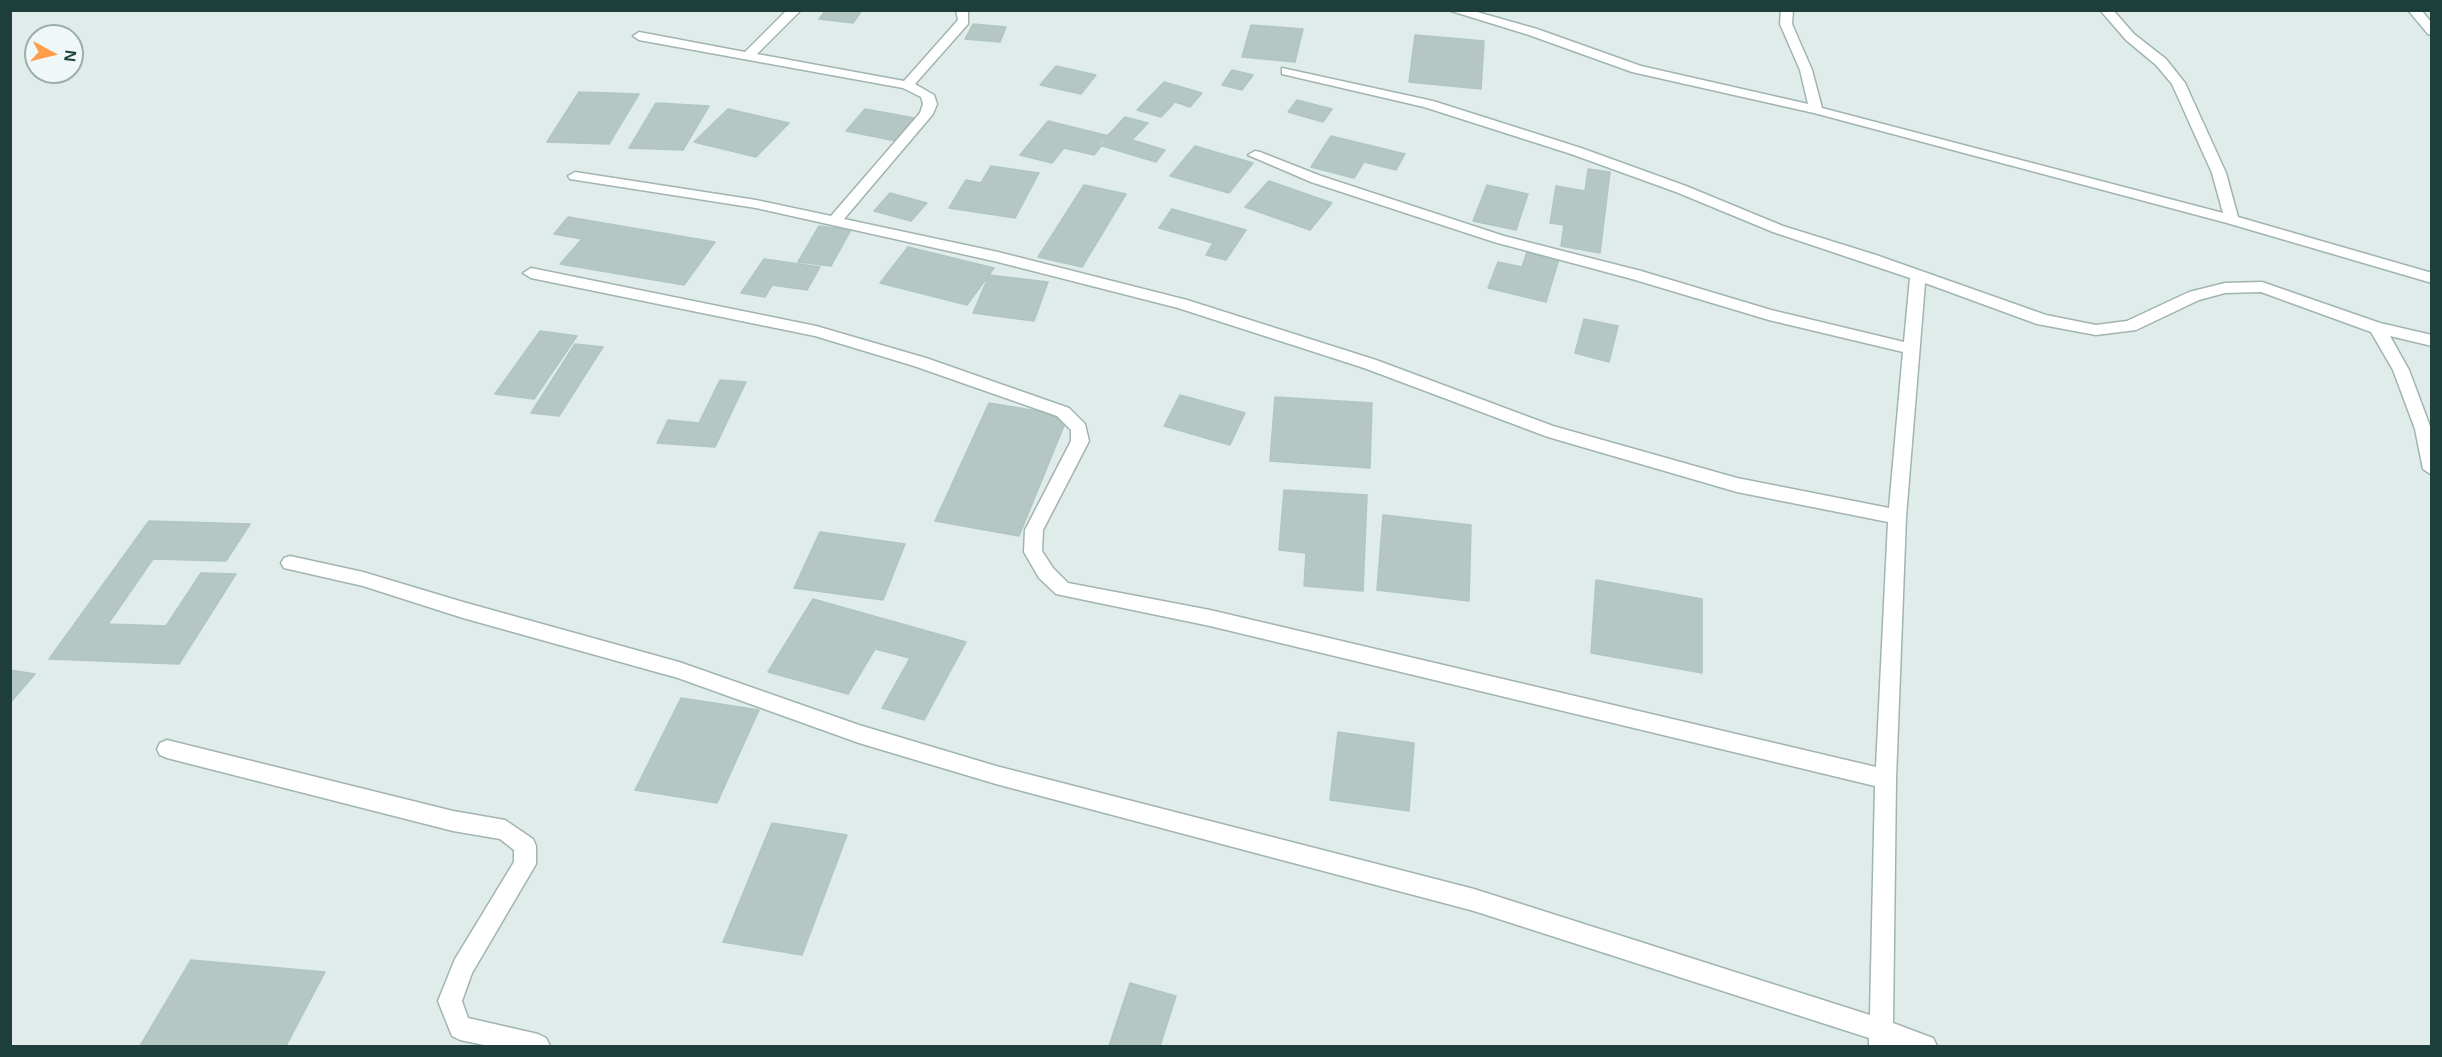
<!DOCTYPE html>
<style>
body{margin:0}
#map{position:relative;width:2442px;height:1057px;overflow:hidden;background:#dfece9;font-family:Helvetica,sans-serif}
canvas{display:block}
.frame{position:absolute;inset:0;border:12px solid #1e3e3c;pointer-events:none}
.north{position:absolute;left:24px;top:24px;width:60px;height:60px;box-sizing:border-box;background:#eff8f6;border:2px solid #9baeac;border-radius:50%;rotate:97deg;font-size:16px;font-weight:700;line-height:24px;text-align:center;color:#1e3e3c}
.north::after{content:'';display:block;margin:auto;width:21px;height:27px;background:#ff9d4a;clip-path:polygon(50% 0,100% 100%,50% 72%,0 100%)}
</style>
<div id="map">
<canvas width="2442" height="1057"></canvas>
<div class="frame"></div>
<div class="north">N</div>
</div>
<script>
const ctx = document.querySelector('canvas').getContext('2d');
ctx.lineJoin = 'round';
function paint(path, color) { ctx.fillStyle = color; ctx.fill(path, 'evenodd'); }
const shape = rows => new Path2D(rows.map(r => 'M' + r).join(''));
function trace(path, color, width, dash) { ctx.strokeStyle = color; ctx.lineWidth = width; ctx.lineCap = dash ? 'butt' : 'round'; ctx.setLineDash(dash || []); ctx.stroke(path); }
const building = shape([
 [826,10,862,10,853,23,819,19,826,10],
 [973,24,1006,27,1000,42,965,39,973,24],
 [1251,25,1303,29,1295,62,1242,57,1251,25],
 [1415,35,1484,41,1481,89,1409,82,1415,35],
 [1056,66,1096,75,1081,94,1040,85,1056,66],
 [1232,70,1253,75,1242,90,1222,85,1232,70],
 [1164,82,1202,93,1190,107,1175,102,1161,117,1137,110,1164,82],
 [579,92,639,94,609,144,547,142,579,92],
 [1297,100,1332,109,1323,122,1288,112,1297,100],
 [656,103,709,106,683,150,629,148,656,103],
 [728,109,789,123,756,157,694,142,728,109],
 [865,109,914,118,896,141,846,131,865,109],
 [1125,117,1148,123,1132,140,1165,150,1156,162,1099,145,1125,117],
 [1048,121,1109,136,1094,155,1064,148,1052,163,1020,155,1048,121],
 [1331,136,1405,154,1396,170,1364,162,1354,178,1311,167,1331,136],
 [1195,146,1253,163,1229,193,1170,176,1195,146],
 [991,166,1039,173,1015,218,949,208,966,180,981,183,991,166],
 [1588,169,1610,172,1600,253,1561,246,1564,225,1550,223,1556,186,1585,191,1588,169],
 [1269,181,1332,203,1310,230,1245,207,1269,181],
 [1084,185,1126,194,1082,267,1038,257,1084,185],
 [1487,185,1528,194,1516,230,1473,221,1487,185],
 [890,193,927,203,911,221,874,211,890,193],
 [1172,209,1246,230,1226,260,1206,255,1213,243,1159,228,1172,209],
 [568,217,715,242,684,285,560,264,582,239,554,234,568,217],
 [819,226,851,230,831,266,798,262,819,226],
 [908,247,994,268,967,305,880,283,908,247],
 [1527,252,1559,259,1546,302,1488,288,1498,262,1522,267,1527,252],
 [764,259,820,267,807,290,772,285,765,297,741,293,764,259],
 [989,275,1048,282,1034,321,973,313,989,275],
 [1584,319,1618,326,1609,362,1575,353,1584,319],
 [540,331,577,336,534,399,495,394,540,331],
 [575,344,603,347,559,416,531,413,575,344],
 [720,380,746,382,715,447,657,443,668,420,699,423,720,380],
 [1180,395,1245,413,1230,445,1164,426,1180,395],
 [1275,397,1372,403,1370,468,1270,461,1275,397],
 [989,403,1068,416,1019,536,935,521,989,403],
 [1284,490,1367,495,1363,591,1304,586,1306,553,1279,550,1284,490],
 [1383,515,1471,525,1469,601,1377,590,1383,515],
 [149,521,250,524,226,561,153,559,108,624,166,626,201,573,236,574,179,664,49,659,149,521],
 [820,532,905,544,883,600,794,588,820,532],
 [1596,580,1702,599,1702,673,1591,653,1596,580],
 [813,599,966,642,924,720,882,708,910,658,875,649,848,694,768,672,813,599],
 [10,670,35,674,10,703,10,670],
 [681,698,759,710,717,803,635,790,681,698],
 [1338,732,1414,743,1409,811,1330,800,1338,732],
 [772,823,847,835,802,955,723,942,772,823],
 [191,960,325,972,286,1046,140,1046,191,960],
 [1130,983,1176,996,1160,1046,1109,1046,1130,983]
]);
paint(building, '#b4c7c3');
trace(building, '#b0c6c2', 1.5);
const street = shape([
 [787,10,801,10,757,54,904,81,958,20,956,10,968,10,968,24,915,84,934,95,937,104,933,114,844,219,998,252,1187,300,1376,360,1553,426,1737,478,1889,508,1903,352,1769,320,1632,279,1494,242,1311,182,1248,155,1255,151,1260,152,1321,176,1504,236,1641,271,1771,310,1904,342,1910,278,1773,232,1676,192,1571,154,1424,107,1282,74,1282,68,1433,101,1581,148,1686,186,1783,226,1876,255,2046,315,2096,325,2127,321,2189,292,2225,283,2262,282,2380,323,2432,335,2432,346,2390,336,2409,370,2431,429,2432,475,2423,469,2415,429,2393,370,2371,332,2261,292,2225,293,2199,300,2136,330,2096,335,2037,324,1925,283,1906,517,1896,779,1893,1023,1933,1038,1937,1046,1869,1046,1869,1038,1474,911,996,784,859,743,678,678,463,618,363,586,284,568,281,563,284,558,290,556,363,572,463,602,679,662,859,725,996,766,1474,889,1870,1015,1875,786,1210,626,1056,594,1039,578,1024,552,1025,530,1071,441,1071,430,1057,416,914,366,815,336,531,278,523,273,531,268,816,326,926,358,1069,408,1085,424,1089,441,1043,530,1042,551,1053,568,1068,583,1210,610,1876,767,1888,522,1737,492,1548,437,1364,368,1178,308,998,262,756,208,570,179,568,176,575,172,756,200,831,216,920,113,923,104,921,97,903,88,639,40,633,36,639,32,745,52,787,10],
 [1448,10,1470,10,1537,29,1641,66,1808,104,1800,70,1780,24,1781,10,1793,10,1792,24,1812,70,1822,108,2223,213,2212,173,2172,84,2156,65,2126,40,2100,10,2113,10,2134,34,2166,59,2185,83,2226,173,2238,217,2432,273,2432,283,2227,223,1814,113,1632,72,1529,35,1448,10],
 [167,740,453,811,505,820,533,839,536,846,536,864,472,973,462,1001,468,1018,538,1034,546,1038,550,1046,489,1046,460,1040,452,1036,438,1001,455,959,514,862,514,850,500,839,453,831,167,758,160,755,157,749,160,743,167,740]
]);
const secondary = shape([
 [2408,10,2421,10,2432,23,2432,35,2428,34,2408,10]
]);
trace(street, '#a1b4b2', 3);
trace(secondary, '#9cb9b5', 3);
paint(street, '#fff');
paint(secondary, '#fff');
</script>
